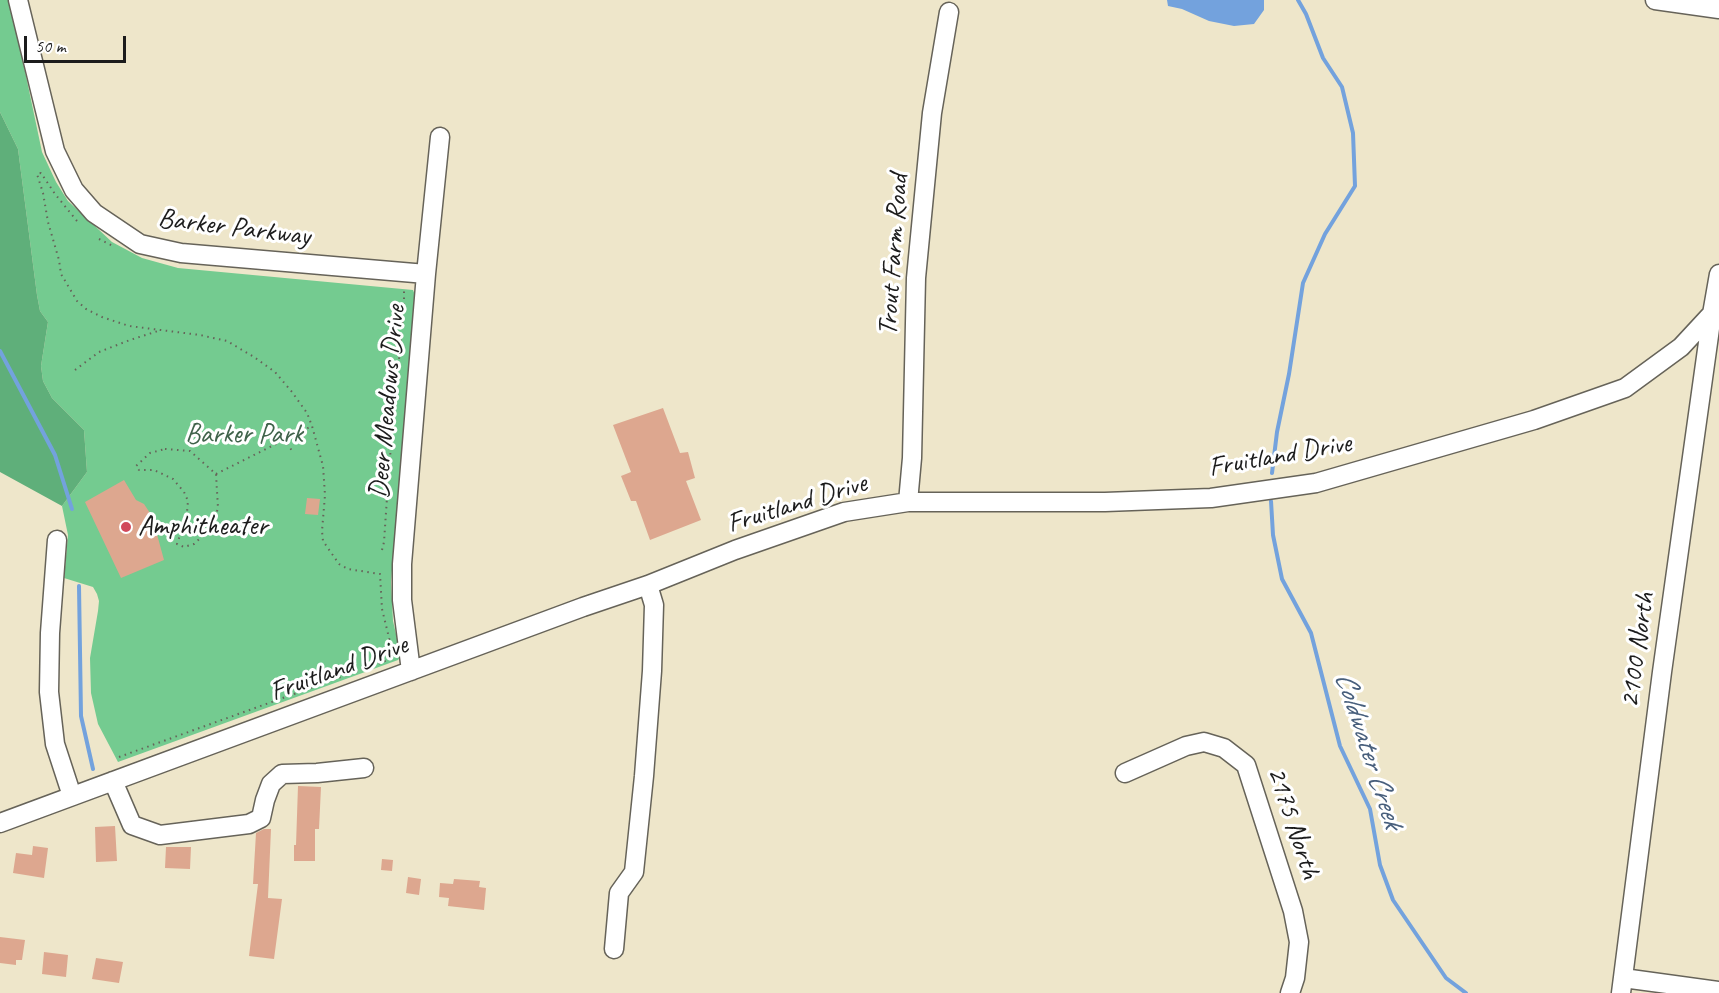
<!DOCTYPE html>
<style>
body{margin:0}
#map{position:relative;width:1719px;height:993px;overflow:hidden;background:#eee6ca;font-family:Caveat,sans-serif}
canvas{display:block}
.scale{position:absolute;left:24px;top:36px;width:102px;height:27px;box-sizing:border-box;border:3px solid #1c1c1c;border-top:0;padding-left:8px;font-size:18px;line-height:21px;white-space:nowrap;color:#1c1c1c;-webkit-text-stroke:4px #fff;paint-order:stroke}
</style>
<div id="map">
<canvas width="1719" height="993"></canvas>
<div class="scale">50 m</div>
</div>
<script>
const ctx = document.querySelector('canvas').getContext('2d');
ctx.lineJoin = 'round';
function paint(path, color) {
  ctx.fillStyle = color;
  ctx.fill(path, 'evenodd');
}
function poly(rows) {
  const path = new Path2D();
  for (const r of rows) {
    path.moveTo(r[0], r[1]);
    for (let i = 2; i < r.length; i += 2) path.lineTo(r[i], r[i + 1]);
  }
  return path;
}
function stroke(path, color, width, dash) {
  ctx.strokeStyle = color;
  ctx.lineWidth = width;
  ctx.lineCap = dash ? 'butt' : 'round';
  ctx.setLineDash(dash || []);
  ctx.stroke(path);
}
function label(font, color, halo, rows, align = 'center') {
  ctx.font = font + ' Caveat,sans-serif';
  ctx.lineWidth = 6;
  ctx.setLineDash([]);
  ctx.textBaseline = 'middle';
  ctx.strokeStyle = halo;
  ctx.fillStyle = color;
  for (const [text, x, y, turn = 0] of rows) {
    ctx.save();
    ctx.translate(x, y);
    ctx.rotate((+turn || 0) * Math.PI / 180);
    ctx.textAlign = isNaN(turn) ? turn : align;
    if (halo) ctx.strokeText(text, 0, 0);
    ctx.fillText(text, 0, 0);
    ctx.restore();
  }
}
paint(poly([
 [0,0,10,0,42,152,56,182,68,201,112,242,142,258,178,268,413,290,415,295,391,582,393,621,401,656,398,660,118,762,98,724,91,693,90,658,98,611,99,601,97,594,93,587,64,578,68,535,62,506,87,472,84,430,52,398,43,381,41,366,48,322,40,311,37,295,18,149,0,112]
]), '#74cb90');
paint(poly([
 [0,112,18,149,37,295,40,311,48,322,41,366,43,381,52,398,84,430,87,472,62,506,0,472]
]), '#5faf7a');
paint(poly([
 [1167,0,1264,0,1264,10,1254,24,1234,26,1209,21,1182,9,1168,6]
]), '#73a2dd');
stroke(poly([
 [0,351,55,455,72,509],
 [1272,473,1277,432,1289,374,1303,283,1325,234,1355,186,1353,133,1342,87,1323,58,1306,14,1298,0],
 [1271,501,1273,535,1282,579,1311,633,1340,746,1370,809,1380,865,1393,900,1446,978,1466,993],
 [79,586,81,716,93,769]
]), '#73a2dd', 4);
paint(poly([
 [663,408,680,453,688,452,695,478,686,481,701,520,650,540,636,501,631,501,621,476,631,472,613,425],
 [124,480,136,500,144,504,152,516,164,560,121,578,85,502],
 [307,498,320,499,318,515,305,514],
 [298,786,321,787,319,829,315,829,315,861,294,861,294,845,296,845],
 [115,826,117,861,96,862,95,827],
 [264,829,271,829,268,898,282,899,274,959,249,956,258,884,253,884,256,833],
 [33,846,48,848,44,878,13,873,16,853,32,855],
 [166,847,191,847,190,869,165,868],
 [382,859,393,860,392,871,381,870],
 [408,877,421,879,419,895,406,893],
 [454,879,480,881,479,887,486,888,484,910,448,906,449,898,439,897,440,883,453,884],
 [0,937,25,940,22,960,16,960,16,965,0,963],
 [44,952,68,955,66,977,42,974],
 [96,958,123,962,119,983,92,979]
]), '#dda78f');
const minor = poly([
 [18,0,55,151,74,190,94,213,140,244,181,253,426,274],
 [1655,0,1719,9],
 [908,502,912,458,916,278,932,113,949,12],
 [57,540,50,633,49,692,55,744,72,796],
 [411,671,402,600,402,564,426,274,440,137],
 [1125,773,1186,746,1204,742,1224,748,1246,765,1293,911,1299,942,1295,978,1290,993],
 [113,781,132,825,160,835,249,824,261,818,265,800,271,784,282,774,317,773,364,768],
 [0,823,583,607,648,585,735,550,844,512,908,502,1105,502,1211,498,1316,483,1534,420,1625,388,1681,347,1719,306],
 [614,949,619,893,634,872,644,776,652,671,654,605,648,585],
 [1623,978,1719,991],
 [1621,993,1662,672,1712,314,1719,274]
]);
stroke(minor, '#666359', 21);
stroke(poly([
 [77,221,55,194,41,173,37,174,43,193,48,222,59,260,61,274,77,301,86,309,102,317,129,326,200,335,227,341,254,357,275,372,292,392,307,413,312,426,323,466,325,495,322,531,323,541,339,564,348,569,380,574,382,609,391,646],
 [99,239,113,246],
 [75,370,99,352,130,340,158,331],
 [278,428,292,451],
 [165,449,190,451,216,474,218,508,212,527,194,544,184,547,177,544,180,535,186,524,187,512,188,501,184,492,173,479,154,470,139,470,136,466,150,453,165,449],
 [216,474,312,426],
 [382,550,384,542,389,468,404,305,404,288],
 [119,757,391,659,393,654]
]), '#666359', 2, [1.5, 4.5]);
stroke(minor, '#fff', 18);
for (const [x, y, r, color] of [
 [126,527,6,"#d1495b"]
]) {
  const dot = new Path2D();
  dot.arc(x, y, r, 0, 2 * Math.PI);
  ctx.fillStyle = color;
  ctx.fill(dot);
  stroke(dot, '#fff', 2);
}
label('28px', '#1c1c1c', '#fff', [
 ["Barker Parkway",234,228,7],
 ["Trout Farm Road",894,255,-86],
 ["Deer Meadows Drive",388,402,-85],
 ["Fruitland Drive",1280,456,-10],
 ["Fruitland Drive",797,504,-17],
 ["2100 North",1638,650,-82],
 ["Fruitland Drive",339,669,-20],
 ["2175 North",1293,823,72]
]);
label('28px', '#3f624a', '#fff', [
 ["Barker Park",244,435]
]);
label('28px', '#1c1c1c', '#fff', [
 ["Amphitheater",138,527]
], 'left');
label('italic 30px', '#485f7c', '#fff', [
 ["Coldwater Creek",1368,750,72]
]);
</script>
